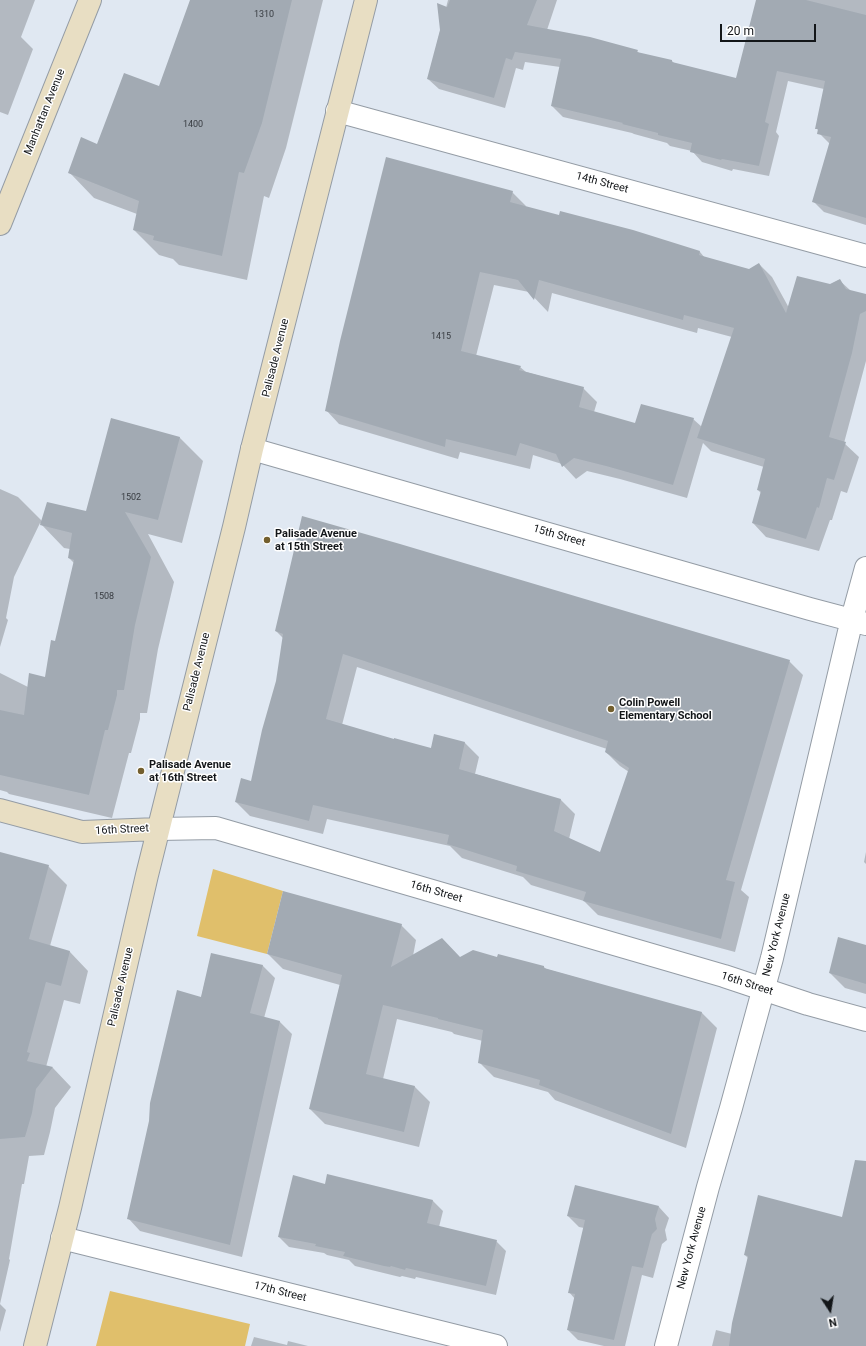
<!DOCTYPE html>
<style>
body{margin:0}
#map{position:relative;width:866px;height:1346px;overflow:hidden;background:#e0e8f2;font-family:Roboto,sans-serif}
canvas{display:block}
.north{position:absolute;left:810px;top:1290px;width:40px;height:40px;-webkit-text-stroke:3px #fff;paint-order:stroke;rotate:168deg;font-size:11px;font-weight:700;line-height:16px;text-align:center;color:#131619}
.north::after{content:'';display:block;margin:auto;width:14px;height:18px;background:#131619;clip-path:polygon(50% 0,100% 100%,50% 72%,0 100%)}
.scale{position:absolute;left:720px;top:24px;width:96px;height:18px;box-sizing:border-box;border:2px solid #131619;border-top:0;padding-left:5px;font-size:12px;line-height:14px;white-space:nowrap;color:#131619;-webkit-text-stroke:3px #fff;paint-order:stroke}
</style>
<div id="map">
<canvas width="866" height="1346"></canvas>
<div class="north">N</div>
<div class="scale">20 m</div>
</div>
<script>
const ctx = document.querySelector('canvas').getContext('2d');
ctx.lineJoin = 'round';
function paint(path, color) {
  ctx.fillStyle = color;
  ctx.fill(path, 'evenodd');
}
function poly(rows) {
  const path = new Path2D();
  for (const r of rows) {
    path.moveTo(r[0], r[1]);
    for (let i = 2; i < r.length; i += 2) path.lineTo(r[i], r[i + 1]);
  }
  return path;
}
function stroke(path, color, width, dash) {
  ctx.strokeStyle = color;
  ctx.lineWidth = width;
  ctx.lineCap = dash ? 'butt' : 'round';
  ctx.setLineDash(dash || []);
  ctx.stroke(path);
}
function label(font, color, halo, rows, align = 'center') {
  ctx.font = font + ' Roboto,sans-serif';
  ctx.lineWidth = 3;
  ctx.setLineDash([]);
  ctx.textBaseline = 'middle';
  ctx.strokeStyle = halo;
  ctx.fillStyle = color;
  for (const [text, x, y, turn = 0] of rows) {
    ctx.save();
    ctx.translate(x, y);
    ctx.rotate((+turn || 0) * Math.PI / 180);
    ctx.textAlign = isNaN(turn) ? turn : align;
    if (halo) ctx.strokeText(text, 0, 0);
    ctx.fillText(text, 0, 0);
    ctx.restore();
  }
}
paint(poly([
 [213,869,283,891,267,954,197,936],
 [110,1291,250,1324,245,1346,96,1346]
]), '#e0bf6b');
paint(poly([
 [0,0,35,0,21,37,33,49,8,115,0,112],
 [191,0,323,0,286,148,269,198,264,196,247,280,179,265,173,259,159,255,134,230,137,214,94,198,70,173,160,88],
 [448,0,557,0,547,30,637,51,640,54,672,61,675,64,737,79,757,0,866,0,866,225,824,212,813,201,830,144,819,133,819,131,816,128,824,89,788,81,776,132,779,136,769,176,733,169,732,171,702,162,692,151,670,146,667,143,634,134,632,133,563,117,552,106,560,67,525,62,523,70,516,68,505,108,439,89,428,79],
 [512,192,526,206,525,207,560,216,633,231,700,252,705,258,749,270,759,264,772,277,789,308,839,280,851,291,866,298,866,361,844,443,859,457,847,493,841,491,832,520,830,520,819,551,766,537,753,523,761,493,758,490,764,467,711,451,703,443,687,498,620,479,587,471,576,479,562,464,533,455,530,469,460,452,458,459,339,424,326,410],
 [494,285,529,292,548,312,552,293,697,333,698,328,732,337,702,427,693,419,636,424,594,412,597,402,583,388,526,372,520,367,476,356],
 [179,437,203,461,182,543,148,534,174,582,158,649,147,713,140,713,140,719,131,753,129,753,112,818,9,794,7,792,0,790,0,673,28,687,46,678,56,643,74,563,69,558,70,549,64,548,40,523,14,577,6,618,8,620,0,647,0,489,18,497,42,521,86,512],
 [276,631,789,661,803,675,741,890,749,897,735,952,598,915,584,901,531,885,523,877,462,858,450,846,327,819,323,834,250,816,236,802,252,783,277,681,283,638],
 [357,667,607,749,606,752,620,766,629,772,601,853,569,839,575,814,561,800,475,774,479,757,465,743,435,735,431,749,394,740,342,725],
 [866,852,866,864,864,862],
 [0,853,48,866,67,885,50,946,70,952,88,971,80,1004,64,1000,46,1067,53,1068,71,1087,55,1108,50,1132,44,1155,29,1156,24,1184,22,1184,9,1259,10,1260,0,1304,6,1310,0,1332],
 [401,925,416,940,413,956,460,958,498,958,544,967,546,969,702,1013,717,1028,686,1148,555,1100,548,1092,494,1077,479,1062,483,1041,454,1034,452,1032,397,1019,383,1079,415,1087,430,1102,419,1147,325,1124,310,1109,340,985,283,969,268,954],
 [866,946,866,994,845,988,830,973],
 [212,954,263,966,275,978,264,1018,280,1022,292,1034,242,1257,140,1231,128,1218,150,1121,201,998],
 [326,1185,433,1201,443,1211,439,1227,496,1241,506,1251,496,1295,416,1277,415,1279,402,1276,400,1277,355,1266,349,1260,327,1255,324,1253,289,1247,279,1237],
 [866,1190,866,1346,712,1346,716,1330,732,1334,748,1258,745,1255,843,1218],
 [659,1207,669,1218,665,1230,667,1240,662,1244,653,1278,642,1275,625,1346,604,1346,578,1340,568,1330,575,1299,569,1292,584,1228,579,1227,568,1216],
 [254,1337,287,1345,288,1341,308,1346,251,1346]
]), '#0003');
paint(poly([
 [190,0,292,0,262,123,244,173,239,172,222,256,153,240,154,236,133,230,139,201,68,173,81,137,97,144,124,73,159,86],
 [450,0,537,0,527,25,590,37,638,50,637,52,672,60,672,62,736,78,756,0,806,0,866,15,866,218,812,202,831,137,817,134,818,129,815,129,825,81,777,71,765,122,769,124,759,166,722,159,721,160,690,152,692,143,658,135,658,133,622,124,623,123,551,106,561,59,515,52,512,60,506,58,494,98,427,79,440,30,437,3,447,7],
 [386,157,513,191,510,202,559,215,560,211,633,230,700,251,699,255,749,269,759,263,786,313,797,276,830,284,840,279,846,289,866,294,866,311,860,314,852,353,829,437,846,442,834,480,827,478,819,508,817,507,806,539,752,523,761,491,757,490,765,459,697,438,734,328,684,315,683,320,539,280,534,300,518,280,480,272,461,351,521,366,519,370,584,387,579,407,635,423,641,404,694,418,673,485,606,466,574,458,562,467,556,454,520,443,516,456,446,439,445,447,325,411,340,341],
 [111,418,180,437,158,520,125,512,151,557,135,625,124,690,117,690,117,695,108,730,105,730,89,795,0,775,0,710,24,715,29,673,45,677,51,640,55,641,74,560,68,558,72,533,40,525,47,502,86,511],
 [302,516,400,544,790,660,726,880,735,882,721,939,583,901,586,892,516,871,517,866,447,844,449,835,313,805,309,821,235,802,241,778,251,781,262,730,276,681,283,634,275,631],
 [343,654,608,741,605,752,629,768,600,852,554,831,561,799,459,769,465,742,434,734,431,748,394,738,394,739,326,719],
 [0,852,49,865,29,939,70,951,61,986,46,982,27,1052,30,1053,27,1061,53,1067,36,1089,32,1113,25,1137,0,1139],
 [283,891,402,924,391,967,442,938,460,957,473,950,497,957,498,954,544,966,544,968,702,1012,671,1134,539,1085,540,1080,478,1063,483,1030,438,1019,438,1018,383,1005,366,1074,415,1086,404,1132,309,1109,342,975,267,954],
 [838,937,866,945,866,984,829,973],
 [211,953,263,965,250,1013,280,1021,230,1245,127,1219,149,1121,150,1103,177,990,201,997],
 [855,1160,866,1161,866,1346,729,1346,732,1323,748,1256,744,1255,758,1195,842,1217],
 [327,1174,433,1200,427,1223,497,1240,486,1286,406,1268,405,1270,391,1266,390,1267,384,1266,343,1256,345,1252,315,1246,316,1244,278,1237,293,1175,325,1184],
 [575,1185,659,1206,655,1219,657,1229,652,1234,643,1268,632,1266,614,1340,567,1330,575,1294,568,1293,585,1220,567,1216]
]), '#a2aab3');
const minor = poly([
 [337,111,866,256],
 [158,829,216,828,724,976,808,1004,866,1020],
 [62,1238,496,1346]
]);
const tertiary = poly([
 [252,449,810,609,866,624],
 [666,1346,708,1187,731,1108,772,958,852,619,866,568]
]);
const secondary = poly([
 [0,224,90,0],
 [0,810,82,832,158,829],
 [35,1346,70,1208,147,875,234,527,252,449,366,0]
]);
stroke(minor, '#949ca5', 24);
stroke(tertiary, '#949ca5', 24);
stroke(secondary, '#949ca5', 24);
stroke(minor, '#fff', 22);
stroke(tertiary, '#fff', 22);
stroke(secondary, '#e8dec3', 22);
for (const [x, y, r, color] of [
 [267,540,4,"#735f2e"],
 [611,709,4,"#735f2e"],
 [141,771,4,"#735f2e"]
]) {
  const dot = new Path2D();
  dot.arc(x, y, r, 0, 2 * Math.PI);
  ctx.fillStyle = color;
  ctx.fill(dot);
  stroke(dot, '#fff', 1.5);
}
label('9px', '#373b40', null, [
 ["1310",264,15],
 ["1400",193,125],
 ["1415",441,337],
 ["1502",131,498],
 ["1508",104,597]
]);
label('11px', '#131619', '#fff', [
 ["Manhattan Avenue",45,112,-68],
 ["14th Street",602,183,15],
 ["Palisade Avenue",276,358,-76],
 ["15th Street",559,536,16],
 ["Palisade Avenue",197,672,-76],
 ["16th Street",122,830,-3],
 ["16th Street",436,892,16],
 ["New York Avenue",777,935,-76],
 ["16th Street",747,984,18],
 ["Palisade Avenue",121,987,-77],
 ["New York Avenue",692,1248,-75],
 ["17th Street",280,1292,14]
]);
label('bold 11px', '#131619', '#fff', [
 ["Palisade Avenue",275,534],
 ["at 15th Street",275,547],
 ["Colin Powell",619,703],
 ["Elementary School",619,716],
 ["Palisade Avenue",149,765],
 ["at 16th Street",149,778]
], 'left');
</script>
